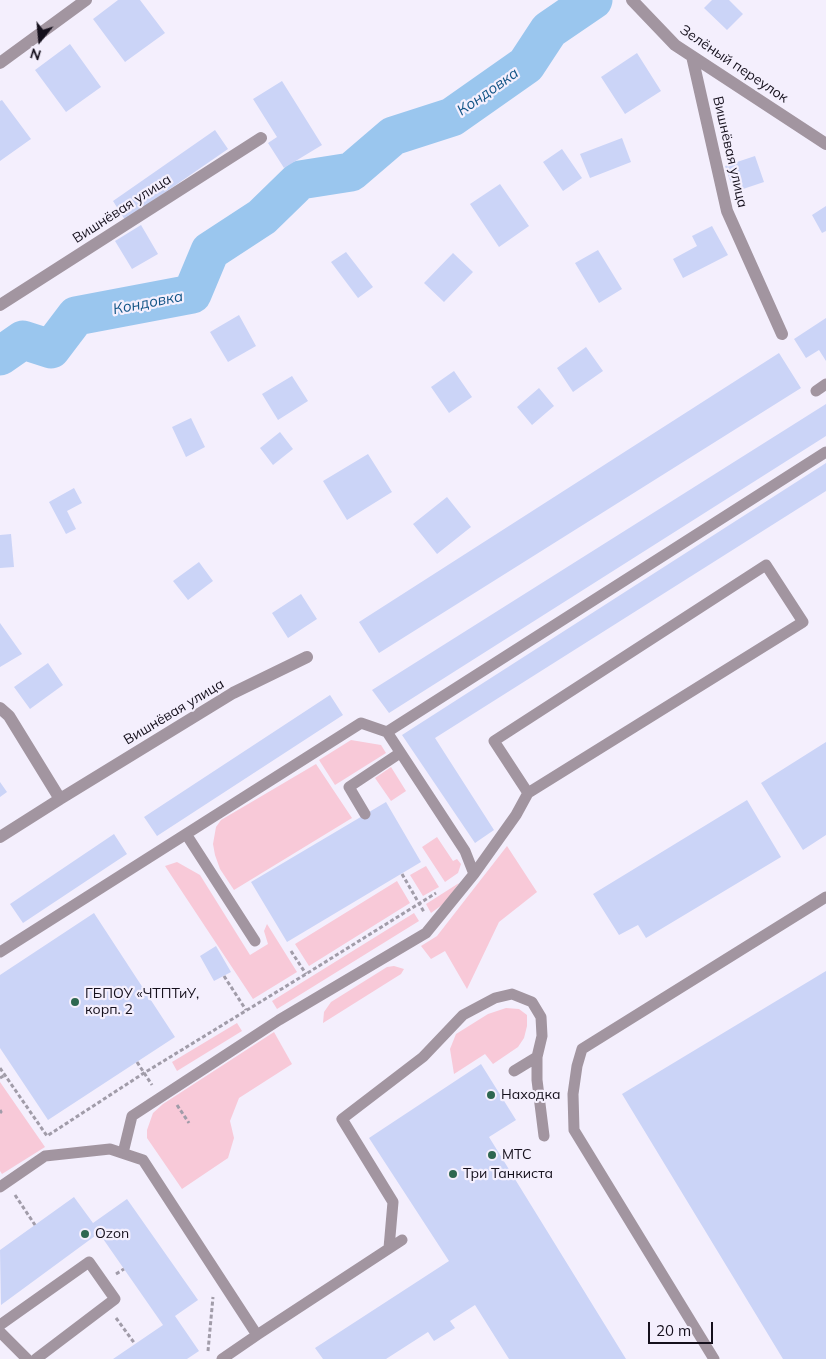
<!DOCTYPE html>
<meta charset="utf-8">
<style>
body{margin:0}
#map{position:relative;width:826px;height:1359px;overflow:hidden;background:#f4effd;font-family:Mulish,sans-serif}
canvas{display:block}
.north{position:absolute;left:15px;top:15px;width:50px;height:50px;-webkit-text-stroke:4px #f4effd;paint-order:stroke;rotate:197deg;font-size:14px;font-weight:700;line-height:20px;text-align:center;color:#15101c}
.north::after{content:'';display:block;margin:auto;width:18px;height:22px;background:#15101c;clip-path:polygon(50% 0,100% 100%,50% 72%,0 100%)}
.scale{position:absolute;left:648px;top:1322px;width:65px;height:22px;box-sizing:border-box;border:2px solid #15101c;border-top:0;padding-left:6px;font-size:15px;line-height:18px;white-space:nowrap;color:#15101c;-webkit-text-stroke:4px #f4effd;paint-order:stroke}
</style>
<div id="map">
<canvas width="826" height="1359"></canvas>
<div class="north">N</div>
<div class="scale">20 m</div>
</div>
<script>
const ctx = document.querySelector('canvas').getContext('2d');
ctx.lineJoin = 'round';
function paint(path, color) {
  ctx.fillStyle = color;
  ctx.fill(path, 'evenodd');
}
function poly(rows) {
  const path = new Path2D();
  for (const r of rows) {
    path.moveTo(r[0], r[1]);
    for (let i = 2; i < r.length; i += 2) path.lineTo(r[i], r[i + 1]);
  }
  return path;
}
function stroke(path, color, width, dash) {
  ctx.strokeStyle = color;
  ctx.lineWidth = width;
  ctx.lineCap = dash ? 'butt' : 'round';
  ctx.setLineDash(dash || []);
  ctx.stroke(path);
}
function label(font, color, halo, rows, align = 'center') {
  ctx.font = font + ' Mulish,sans-serif';
  ctx.lineWidth = 4.5;
  ctx.setLineDash([]);
  ctx.textBaseline = 'middle';
  ctx.strokeStyle = halo;
  ctx.fillStyle = color;
  for (const [text, x, y, turn = 0] of rows) {
    ctx.save();
    ctx.translate(x, y);
    ctx.rotate((+turn || 0) * Math.PI / 180);
    ctx.textAlign = isNaN(turn) ? turn : align;
    if (halo) ctx.strokeText(text, 0, 0);
    ctx.fillText(text, 0, 0);
    ctx.restore();
  }
}
paint(poly([
 [351,740,381,745,386,753,335,785,319,760],
 [316,764,352,818,234,890,220,869,215,855,213,844,216,827,221,820],
 [391,767,406,791,391,801,375,778],
 [437,837,453,861,457,859,461,864,458,873,445,882,422,847],
 [507,846,537,892,499,922,467,989,445,951,431,959,421,946,437,936],
 [177,862,200,875,250,955,268,944,264,931,267,924,297,972,253,999,165,866],
 [426,866,439,887,423,896,410,875],
 [397,881,410,903,309,966,295,944],
 [459,883,446,902,431,913,426,904],
 [414,913,419,921,277,1009,272,1001],
 [394,966,404,969,401,974,323,1023,324,1012,331,1002,387,967],
 [506,1008,519,1009,527,1015,527,1026,524,1038,518,1047,493,1064,485,1054,454,1074,450,1049,456,1034,488,1014],
 [237,1023,242,1031,177,1071,172,1062],
 [274,1032,292,1064,239,1098,230,1121,234,1138,228,1158,182,1189,147,1138,147,1130,153,1113,163,1104],
 [0,1082,45,1147,2,1174,0,1171]
]), '#f8c9d8');
stroke(poly([
 [0,356,23,340,51,349,76,316,192,294,210,251,262,217,300,180,351,172,393,136,452,117,526,65,549,30,593,0]
]), '#9ac6ee', 39);
paint(poly([
 [118,0,140,0,165,33,125,62,93,19],
 [712,0,729,0,743,14,727,30,704,8],
 [70,44,101,87,66,112,35,70],
 [637,53,661,91,625,114,601,77],
 [282,81,322,145,284,168,268,143,277,137,253,99],
 [2,100,31,139,0,161,0,101],
 [215,130,228,149,125,220,113,201],
 [622,138,631,162,590,178,580,154],
 [562,149,582,178,563,191,543,162],
 [755,156,764,182,734,192,725,166],
 [500,184,529,226,499,247,470,204],
 [826,206,826,231,822,233,812,215],
 [141,225,158,254,132,269,115,241],
 [712,226,728,255,683,278,673,259,697,246,692,236],
 [598,250,622,289,599,303,575,263],
 [346,252,373,287,358,298,331,262],
 [453,253,473,272,444,302,424,283],
 [239,315,256,346,228,362,210,332],
 [826,318,826,361,819,350,806,358,794,339],
 [586,347,603,371,573,392,557,368],
 [779,353,801,388,379,653,359,622],
 [454,371,472,397,449,413,431,387],
 [292,376,308,401,278,420,262,394],
 [539,388,554,406,532,425,517,407],
 [826,404,826,436,389,713,372,690],
 [191,418,205,447,186,457,172,427],
 [280,432,293,449,273,465,260,448],
 [368,454,392,492,347,520,323,481],
 [826,463,826,491,435,738,494,830,475,843,402,735],
 [74,488,82,503,67,511,76,529,66,534,49,502],
 [447,497,471,527,437,554,413,524],
 [11,534,14,567,0,568,0,535],
 [199,562,213,581,188,600,173,581],
 [301,594,317,619,288,638,272,613],
 [0,623,22,654,0,667],
 [48,663,63,685,30,709,14,687],
 [330,695,343,715,157,836,144,817],
 [826,742,826,835,803,850,761,783],
 [0,782,7,792,0,797],
 [747,800,781,857,646,938,638,925,619,935,593,894],
 [386,802,421,862,287,942,251,882],
 [114,834,127,854,23,923,10,904],
 [94,913,175,1037,48,1120,0,1048,0,975],
 [216,946,231,972,214,981,200,956],
 [826,971,826,1359,783,1359,622,1094],
 [481,1064,516,1120,489,1137,626,1359,509,1359,475,1305,450,1321,455,1328,434,1341,428,1332,386,1359,323,1359,315,1348,449,1261,369,1138],
 [74,1197,93,1223,127,1199,198,1300,175,1316,199,1351,187,1359,113,1359,163,1325,99,1233,1,1305,0,1250]
]), '#cbd4f7');
stroke(poly([
 [402,874,424,912],
 [291,951,306,974],
 [224,976,246,1010],
 [137,1062,152,1085],
 [0,1068,47,1136,144,1073,306,974,436,893],
 [0,1078,5,1075],
 [177,1105,189,1123],
 [0,1110,1,1112,0,1113],
 [15,1195,35,1225],
 [116,1274,124,1269],
 [116,1318,135,1344],
 [208,1351,213,1297]
]), '#a19ca9', 3, [4, 2.5]);
stroke(poly([
 [816,391,826,384],
 [387,732,826,452],
 [365,814,349,787,400,753],
 [186,834,255,941],
 [474,874,516,815,528,793,494,741,766,565,803,622,528,793],
 [0,952,361,723,387,732,465,851,474,874,426,933,279,1020,132,1116,123,1153],
 [537,1057,537,1080,544,1136],
 [0,1187,45,1156,110,1149,143,1160,257,1335,222,1359],
 [389,1248,393,1202,342,1119,423,1057,463,1015,495,998,512,994,532,1002,541,1017,542,1036,537,1057,514,1071],
 [0,1325,89,1262,115,1299,36,1359],
 [0,1332,27,1359],
 [257,1335,402,1240],
 [714,1359,574,1130,573,1094,577,1066,582,1049,826,897]
]), '#a295a0', 11);
stroke(poly([
 [632,0,675,45,826,144],
 [692,56,727,211,782,334],
 [0,63,86,0],
 [0,305,261,138],
 [0,708,9,716,60,799,233,693,307,657],
 [0,837,60,799]
]), '#a295a0', 12);
for (const [x, y, r, color] of [
 [75,1002,5,"#2e6750"],
 [491,1095,5,"#2e6750"],
 [492,1155,5,"#2e6750"],
 [453,1174,5,"#2e6750"],
 [85,1234,5,"#2e6750"]
]) {
  const dot = new Path2D();
  dot.arc(x, y, r, 0, 2 * Math.PI);
  ctx.fillStyle = color;
  ctx.fill(dot);
  stroke(dot, '#f4effd', 2);
}
label('14px', '#15101c', '#f4effd', [
 ["Зелёный переулок",734,64,34],
 ["Вишнёвая улица",730,152,77],
 ["Вишнёвая улица",122,209,-33],
 ["Вишнёвая улица",174,712,-31]
]);
label('14px', '#15101c', '#f4effd', [
 ["ГБПОУ «ЧТПТиУ,",85,994],
 ["корп. 2",85,1010],
 ["Находка",501,1095],
 ["МТС",502,1155],
 ["Три Танкиста",463,1174],
 ["Ozon",95,1234]
], 'left');
label('italic 15px', '#135587', '#f4effd', [
 ["Кондовка",488,92,-35],
 ["Кондовка",148,303,-11]
]);
</script>
